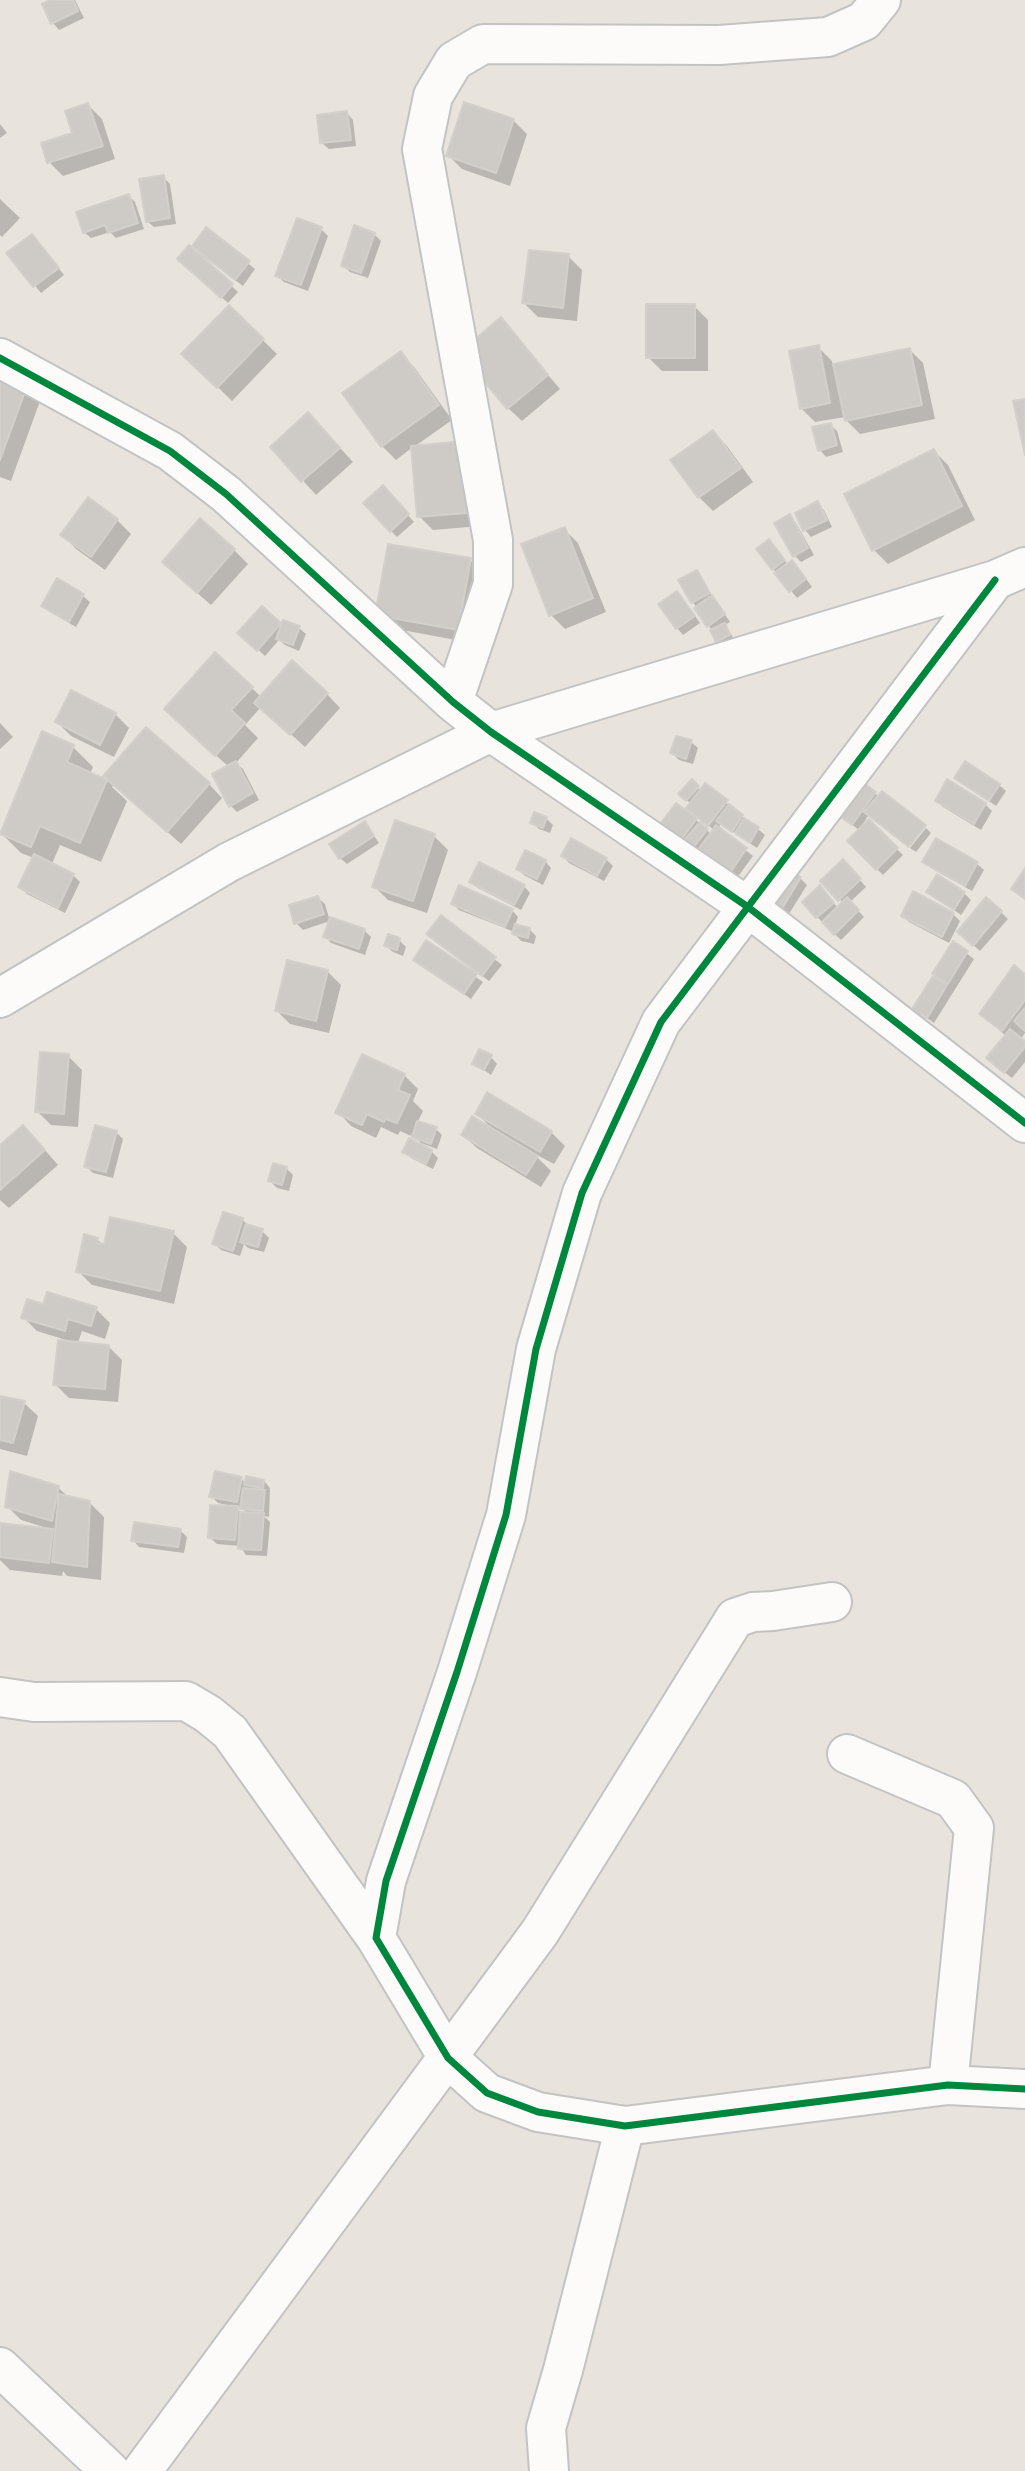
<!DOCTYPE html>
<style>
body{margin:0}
canvas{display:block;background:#e8e4dd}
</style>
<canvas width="1025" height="2471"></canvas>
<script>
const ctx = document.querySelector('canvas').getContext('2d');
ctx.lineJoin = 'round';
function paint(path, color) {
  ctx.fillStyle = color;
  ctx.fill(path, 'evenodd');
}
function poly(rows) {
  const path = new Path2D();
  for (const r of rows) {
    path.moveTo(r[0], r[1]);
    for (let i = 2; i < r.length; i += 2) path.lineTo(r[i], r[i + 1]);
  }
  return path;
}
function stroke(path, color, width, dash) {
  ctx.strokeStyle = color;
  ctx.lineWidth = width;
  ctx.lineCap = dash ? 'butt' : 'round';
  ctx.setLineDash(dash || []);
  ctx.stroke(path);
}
paint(poly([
 [54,0,75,0,84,18,59,30,53,23],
 [88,105,102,119,115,159,63,176,49,162,43,144,74,134],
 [347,113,353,120,356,146,329,149,322,143],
 [513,120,527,134,510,186,462,169,448,155],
 [0,124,7,133,0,138],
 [163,177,170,184,176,224,154,227,147,221],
 [129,196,135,202,144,229,116,238,110,232,91,238,84,232],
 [0,199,20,218,2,237,0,235],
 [321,229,328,236,308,291,284,282,277,276],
 [206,230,255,269,243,286,204,257,202,259,238,292,228,303,186,265,192,249],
 [374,234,381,241,368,278,350,272,343,265],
 [38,242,64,275,41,293,9,254],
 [568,256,582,270,577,321,538,317,524,303],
 [694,306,708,320,708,371,662,371,648,357],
 [229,307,277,354,232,401,184,354],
 [501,320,560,389,522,421,508,408],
 [818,347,832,361,833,366,909,349,923,363,935,419,860,434,846,420,845,417,815,422,801,408],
 [400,353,414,367,452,420,414,447,492,525,433,530,419,516,413,447,396,460,382,446],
 [0,365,44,390,11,481,0,477],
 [831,425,837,431,843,452,826,457,820,450],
 [322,428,353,462,316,495,272,447],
 [713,432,727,446,753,482,713,511,699,497],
 [934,451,948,465,975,520,888,564,874,550],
 [389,494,414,522,397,537,391,531],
 [88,499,117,520,131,534,105,570,76,549,63,535],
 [817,504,824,510,832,527,811,537,805,530],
 [789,516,796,523,814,555,801,562,795,556],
 [564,529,578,543,606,612,565,629,551,615],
 [775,548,788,565,792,562,799,569,812,587,797,598,773,569],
 [234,550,248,564,211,605,178,576],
 [470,560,484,574,472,643,391,628,377,614],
 [696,572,730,622,725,625,736,642,724,648,692,601],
 [83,596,90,602,76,627,50,612,43,605],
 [683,599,700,623,683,635,677,628],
 [262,608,282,627,299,628,306,634,299,651,285,645,279,640,265,656,240,633],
 [252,688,261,697,327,694,340,708,305,747,261,707,245,725,258,738,236,763,243,769,259,800,237,812,231,806,229,767,180,723],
 [115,714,129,728,114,757,71,736,57,722],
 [0,723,13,737,0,749],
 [691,742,698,748,693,764,679,760,672,753],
 [73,747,93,767,90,774,114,784,209,784,222,798,181,844,114,785,112,787,127,801,101,862,60,845,52,864,73,875,80,882,65,913,27,894,20,887,34,858,21,853,1,833,0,836,0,833],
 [956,778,999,785,1006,791,996,806],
 [692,782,701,791,705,785,765,835,757,848,721,824,718,829,753,856,737,878,697,856,668,830,696,820,711,834,714,830,695,815,691,804,680,794],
 [875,793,879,797,862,826,864,827,869,822,903,855,883,875,849,841,860,831,835,811],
 [937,800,985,804,992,811,981,830,943,807],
 [546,818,553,825,550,833,539,829,532,822],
 [396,822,434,836,448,850,427,913,388,900,374,886],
 [365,823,379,843,347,864,340,858],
 [926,828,931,833,916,852,910,848],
 [571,841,606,859,613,866,604,881,569,863,563,856],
 [545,861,551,868,543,885,524,875,518,869],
 [925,862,977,864,984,870,972,891,931,868],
 [850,868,866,887,850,902,864,917,841,940,817,917,826,894,838,908,843,903,823,881],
 [800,878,807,885,787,917,776,910],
 [471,882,524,886,530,893,521,910,478,888],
 [928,892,964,893,971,900,961,915],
 [318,898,325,904,329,918,364,930,371,937,365,955,331,943,325,936,330,921,303,930,296,923],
 [453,904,512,910,518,917,515,925,530,930,536,936,534,944,521,941,512,931,459,910],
 [1001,912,1008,919,980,951,966,939],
 [953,914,960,921,949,943,909,922,903,916],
 [441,917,502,965,489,981,435,940],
 [399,940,406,947,403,956,393,952,386,946],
 [426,943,483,982,471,999,415,960],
 [953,943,974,959,934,1023,914,1009,933,978,941,980,934,973],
 [327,971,341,985,329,1033,290,1024,276,1010],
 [1025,976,1025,1033,1020,1040,1025,1044,1025,1062,1012,1078,995,1065,1006,1036,981,1014],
 [68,1056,82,1070,78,1127,51,1125,37,1111],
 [491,1057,497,1064,491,1075,474,1063],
 [404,1075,418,1089,413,1101,423,1111,417,1123,436,1129,442,1135,437,1149,421,1143,412,1134,411,1136,400,1131,398,1135,381,1127,376,1138,351,1126,338,1112],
 [477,1113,551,1132,565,1146,554,1164,533,1153,551,1171,541,1187,477,1148,463,1135,490,1127],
 [116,1132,123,1139,113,1178,93,1173,86,1166],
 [410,1140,431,1151,438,1158,433,1169,411,1158,404,1152],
 [37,1141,58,1165,9,1208,0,1200,0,1147],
 [286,1168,293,1175,289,1191,277,1188,270,1181],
 [224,1214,243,1220,249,1227,262,1231,269,1238,264,1252,248,1248,244,1244,240,1256,221,1250,214,1243],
 [173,1233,187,1247,174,1304,92,1285,78,1271,97,1239,105,1247],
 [44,1306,96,1309,110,1323,105,1339,82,1331,78,1343,108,1346,122,1360,118,1402,69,1398,55,1384,69,1341,37,1331,23,1317],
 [0,1398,24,1403,38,1416,27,1456,0,1449],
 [241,1479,246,1483,264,1481,270,1488,269,1517,264,1516,270,1522,267,1556,246,1555,240,1546,217,1544,210,1538,232,1506,218,1503,211,1496],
 [235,1506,242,1508,248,1514,242,1514],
 [58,1487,69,1498,90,1503,104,1517,101,1580,67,1576,63,1571,62,1576,10,1570,0,1560,0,1525,47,1528,21,1520,7,1506],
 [180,1530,187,1537,184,1553,139,1547,133,1540]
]), '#0003');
const building = poly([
 [50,0,73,0,78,11,51,24,42,4,50,0],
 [464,102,514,119,496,173,446,156,464,102],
 [88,103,103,146,47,163,41,143,72,133,65,111,88,103],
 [347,111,351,140,320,143,317,115,347,111],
 [164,175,170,218,146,222,139,179,164,175],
 [129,194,138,223,108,233,105,225,83,233,76,212,129,194],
 [297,218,322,227,301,285,275,276,297,218],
 [354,225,375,233,361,273,341,266,354,225],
 [206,227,250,261,235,280,192,246,206,227],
 [32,234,59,268,33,287,6,253,32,234],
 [189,245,233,284,221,298,177,259,189,245],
 [529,250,569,254,563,308,522,303,529,250],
 [646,304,695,304,695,358,646,358,646,304],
 [229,305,264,339,217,388,181,354,229,305],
 [501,317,548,375,507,409,460,352,501,317],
 [819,345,830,403,800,409,789,351,819,345],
 [910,348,922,405,845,421,833,364,910,348],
 [401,351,439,405,381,447,342,393,401,351],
 [0,363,31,375,0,460,0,363],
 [1025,399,1025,455,1013,401,1025,399],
 [308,412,340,448,301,482,270,447,308,412],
 [831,423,837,445,818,451,812,427,831,423],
 [713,430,741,468,698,498,670,460,713,430],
 [474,440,479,512,417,517,411,446,474,440],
 [934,449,962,506,872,551,844,494,934,449],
 [383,485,409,514,390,532,363,503,383,485],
 [88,497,118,519,91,557,60,535,88,497],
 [818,501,827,520,803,531,795,513,818,501],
 [790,514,808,548,793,557,774,523,790,514],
 [200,518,235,549,197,593,162,562,200,518],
 [565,527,593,598,549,616,521,544,565,527],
 [769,539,785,560,772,570,756,549,769,539],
 [388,544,471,558,458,630,375,615,388,544],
 [792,560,806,579,789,592,774,573,792,560],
 [697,570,710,593,691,603,678,580,697,570],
 [57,578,84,594,69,622,41,606,57,578],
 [677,591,695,616,676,629,658,604,677,591],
 [712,595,725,614,707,627,694,608,712,595],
 [262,606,281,623,257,651,237,633,262,606],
 [283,620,300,626,293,645,276,639,283,620],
 [725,623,730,635,716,642,710,630,725,623],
 [215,652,253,687,231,710,245,723,215,756,164,709,215,652],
 [292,660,328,693,290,735,254,703,292,660],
 [71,690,116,713,100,745,55,722,71,690],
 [146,727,210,783,167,832,103,776,146,727],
 [42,731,74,745,67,762,107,780,80,843,40,826,31,847,0,834,42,731],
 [676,736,692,740,686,759,670,753,676,736],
 [236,761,253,793,229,807,212,774,236,761],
 [965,761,1000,784,989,801,954,778,965,761],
 [857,778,876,792,852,825,832,811,857,778],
 [692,779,699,786,686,801,678,794,692,779],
 [947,779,986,803,974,824,935,801,947,779],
 [705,783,728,800,708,826,686,808,705,783],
 [882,791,926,825,909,847,864,812,882,791],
 [676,803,697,818,681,840,660,824,676,803],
 [729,804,743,815,732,832,716,821,729,804],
 [534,812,547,817,543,828,530,823,534,812],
 [744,818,759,827,750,843,735,833,744,818],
 [869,819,898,848,876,870,847,841,869,819],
 [395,820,435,834,413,901,372,887,395,820],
 [365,821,374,836,339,859,329,844,365,821],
 [700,822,708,829,690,851,681,844,700,822],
 [716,825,747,848,730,873,698,850,716,825],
 [571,838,607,858,597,876,561,856,571,838],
 [936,838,978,862,965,886,922,862,936,838],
 [525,850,546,860,537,879,516,869,525,850],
 [34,854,74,874,58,908,18,887,34,854],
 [843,859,861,879,838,901,820,881,843,859],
 [479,862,525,885,514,905,469,882,479,862],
 [1025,868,1025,899,1011,889,1025,868],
 [788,869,801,877,780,912,767,904,788,869],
 [937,874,965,892,954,910,926,892,937,874],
 [459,885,513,909,505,927,451,904,459,885],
 [820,885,834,903,816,918,802,902,820,885],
 [913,891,954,913,942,937,901,916,913,891],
 [318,896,324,914,294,924,289,905,318,896],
 [847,897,859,910,834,935,822,922,847,897],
 [986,897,1002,911,973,946,957,932,986,897],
 [441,915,496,957,482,976,426,934,441,915],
 [330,917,365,929,359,949,323,937,330,917],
 [515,924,530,928,528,938,512,934,515,924],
 [388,934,400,938,397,950,384,946,388,934],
 [426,940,477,974,464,994,413,960,426,940],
 [953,941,968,951,948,984,932,974,953,941],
 [287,960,328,970,316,1021,275,1011,287,960],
 [1014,965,1025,974,1025,1000,1002,1031,979,1014,1014,965],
 [933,976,947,985,927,1018,912,1009,933,976],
 [1025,1008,1025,1031,1014,1021,1025,1008],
 [1010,1029,1025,1041,1025,1047,1004,1073,986,1058,1010,1029],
 [479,1049,492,1055,484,1070,472,1064,479,1049],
 [40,1052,69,1054,64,1114,35,1112,40,1052],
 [362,1054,405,1074,398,1090,410,1095,397,1123,386,1119,384,1122,367,1114,362,1125,335,1113,362,1054],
 [487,1092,552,1131,540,1152,475,1114,487,1092],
 [472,1116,538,1156,526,1175,461,1135,472,1116],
 [417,1121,437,1127,431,1144,412,1137,417,1121],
 [23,1125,45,1150,0,1190,0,1145,23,1125],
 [95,1125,117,1131,106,1172,84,1167,95,1125],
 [409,1138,432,1150,426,1164,402,1152,409,1138],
 [273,1163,287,1167,282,1185,268,1181,273,1163],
 [223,1212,243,1218,233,1251,212,1244,223,1212],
 [110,1217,174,1231,160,1291,76,1272,84,1234,98,1238,97,1243,104,1244,110,1217],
 [246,1224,263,1229,258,1247,240,1242,246,1224],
 [47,1292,97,1307,91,1326,68,1319,65,1331,21,1318,27,1299,43,1304,47,1292],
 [58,1340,109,1345,105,1389,53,1385,58,1340],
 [0,1396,25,1401,13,1443,0,1440,0,1396],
 [10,1471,59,1486,52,1521,5,1507,10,1471],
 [215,1471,242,1477,237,1502,209,1497,215,1471],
 [246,1476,264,1480,263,1488,244,1485,246,1476],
 [243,1488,265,1490,263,1511,240,1509,243,1488],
 [59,1494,90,1501,87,1567,52,1562,59,1494],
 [210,1505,238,1506,235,1540,208,1538,210,1505],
 [240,1512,264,1513,261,1550,238,1549,240,1512],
 [134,1522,181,1529,178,1547,131,1541,134,1522],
 [0,1523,53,1529,49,1563,0,1557,0,1523]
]);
paint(building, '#cecbc7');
stroke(building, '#d3cfca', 2);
const minor = poly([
 [0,358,170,451,226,494,453,702,491,732,748,907,1025,1123],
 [995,580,661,1022,582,1193,536,1349,506,1515,457,1672,386,1881,376,1938,448,2058,487,2093,538,2112,625,2126,948,2085,1025,2089],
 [453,702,493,584,493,540,422,149,433,96,454,61,483,44,719,45,828,37,864,21,881,0],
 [0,998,229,862,491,732,995,580,1025,567],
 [0,1697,34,1702,186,1701,208,1714,230,1732,376,1938],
 [847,1754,953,1799,974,1828,948,2085],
 [0,2367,110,2471],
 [142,2471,540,1932,735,1618,753,1612,773,1611,832,1602],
 [549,2471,546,2428,563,2370,625,2126]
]);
stroke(minor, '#c4c3c3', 42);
stroke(minor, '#fcfbfa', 38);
stroke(poly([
 [0,358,170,451,226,494,453,702,491,732,748,907,1025,1123],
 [995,580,661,1022,582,1193,536,1349,506,1515,457,1672,386,1881,376,1938,448,2058,487,2093,538,2112,625,2126,948,2085,1025,2089]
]), '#00873e', 7);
</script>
